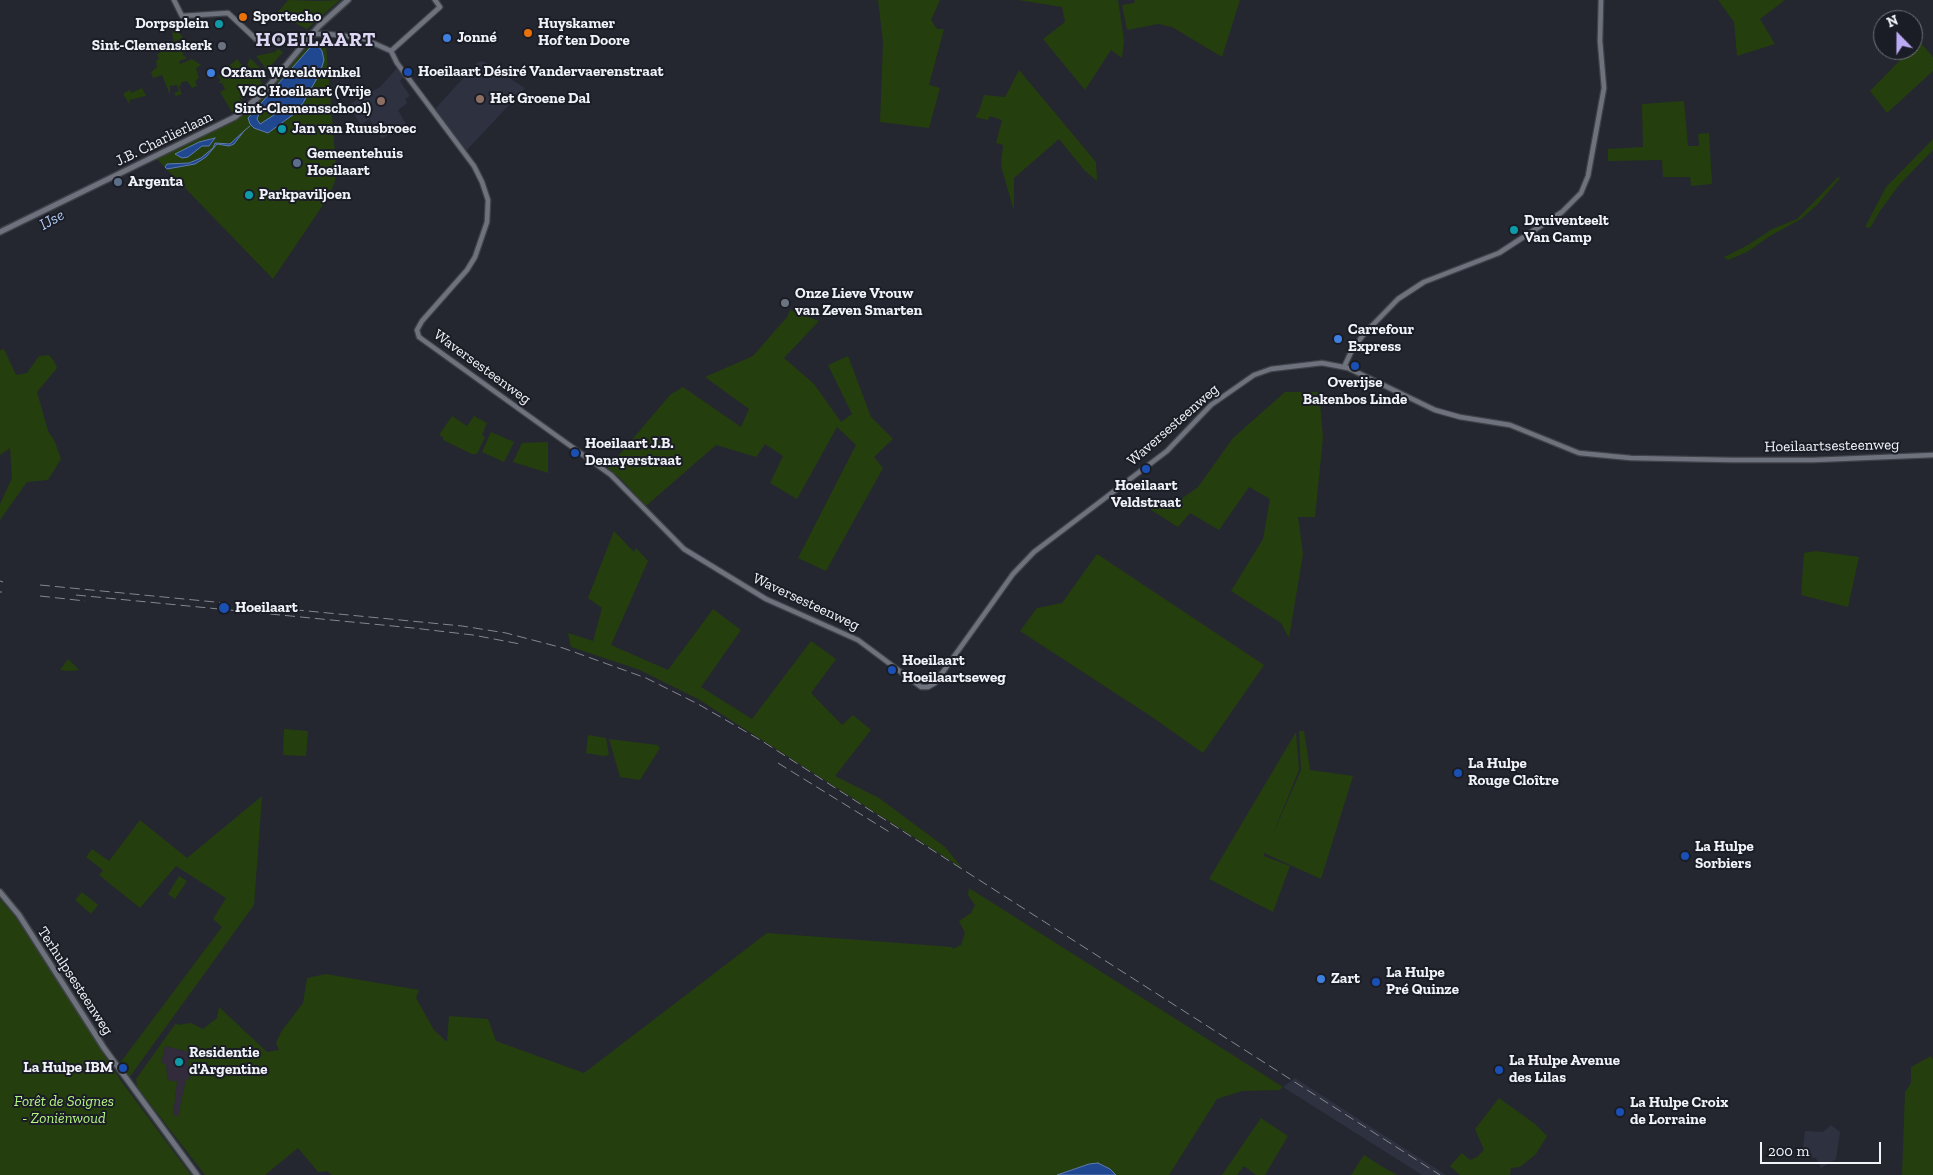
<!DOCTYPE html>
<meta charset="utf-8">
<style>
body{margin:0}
#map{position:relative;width:1933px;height:1175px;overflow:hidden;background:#242730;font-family:"Zilla Slab",serif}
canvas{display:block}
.north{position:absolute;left:1873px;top:10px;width:50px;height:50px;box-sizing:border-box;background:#1b1d26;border:1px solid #71737a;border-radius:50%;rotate:338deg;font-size:14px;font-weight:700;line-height:20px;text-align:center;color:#f1f3f9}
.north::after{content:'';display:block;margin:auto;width:18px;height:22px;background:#bcaaf6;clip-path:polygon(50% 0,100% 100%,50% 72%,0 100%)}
.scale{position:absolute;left:1760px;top:1142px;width:121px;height:22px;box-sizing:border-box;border:2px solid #f1f3f9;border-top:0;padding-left:6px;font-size:15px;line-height:18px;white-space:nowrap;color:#f1f3f9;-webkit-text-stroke:4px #1b1d26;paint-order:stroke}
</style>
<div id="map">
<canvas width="1933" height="1175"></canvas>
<div class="north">N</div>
<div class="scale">200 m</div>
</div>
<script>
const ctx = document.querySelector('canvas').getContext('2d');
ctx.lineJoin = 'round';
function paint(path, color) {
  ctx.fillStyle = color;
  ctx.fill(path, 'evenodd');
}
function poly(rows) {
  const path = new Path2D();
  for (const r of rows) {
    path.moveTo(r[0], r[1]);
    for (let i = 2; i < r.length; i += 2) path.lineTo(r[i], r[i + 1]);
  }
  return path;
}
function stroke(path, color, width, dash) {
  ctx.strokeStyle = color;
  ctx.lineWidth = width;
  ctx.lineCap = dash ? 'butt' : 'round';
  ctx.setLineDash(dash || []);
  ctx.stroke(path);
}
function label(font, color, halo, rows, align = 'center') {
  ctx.font = font + ' "Zilla Slab",serif';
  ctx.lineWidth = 4;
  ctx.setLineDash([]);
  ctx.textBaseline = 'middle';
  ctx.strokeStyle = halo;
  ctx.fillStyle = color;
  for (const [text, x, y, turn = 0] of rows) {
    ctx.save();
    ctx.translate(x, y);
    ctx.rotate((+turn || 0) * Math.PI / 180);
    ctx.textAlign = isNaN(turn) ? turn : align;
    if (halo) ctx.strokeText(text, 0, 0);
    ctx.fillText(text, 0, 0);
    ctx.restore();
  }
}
paint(poly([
 [165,1046,190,1052,192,1066,189,1080,186,1080,178,1118,173,1115,177,1082,170,1081,167,1077,166,1064,161,1063]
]), '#322b3b');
paint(poly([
 [483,61,525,88,466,151,435,109,478,62],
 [397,68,405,76,400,81,410,96,405,99,407,103,398,110,406,124,382,139,369,119,361,125,348,105,380,87],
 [1295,1078,1382,1134,1446,1175,1422,1175,1283,1087],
 [1831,1125,1840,1132,1836,1159,1821,1168,1816,1158,1802,1156,1805,1131,1823,1132]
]), '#2d3140');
paint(poly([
 [288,0,318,1,340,0,307,29,293,22,273,18],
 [878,0,940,0,931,20,937,29,944,29,929,85,940,88,929,128,880,122,883,42],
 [1018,0,1118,0,1124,40,1122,58,1111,50,1085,90,1043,39,1065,22,1062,7],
 [1135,0,1240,0,1222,57,1172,27,1158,24,1127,30,1122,5,1134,3],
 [1718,0,1785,0,1760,19,1775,44,1737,56,1734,22],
 [177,30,183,38,175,42,177,48,182,48,183,55,187,58,179,61,180,64,192,59,201,65,196,68,199,78,195,81,197,86,192,88,187,81,182,82,179,87,182,94,176,96,174,93,179,91,177,85,170,86,170,95,162,75,153,78,151,72,157,67,156,61,159,59,157,54,160,53,159,45,165,43,167,46,174,43,172,33],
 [321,41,326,45,336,165,335,181,329,196,273,279,157,159,247,112,312,42],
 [1919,41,1933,57,1933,71,1887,113,1870,91,1910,50,1913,50],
 [278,49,283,52,267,70,256,56,275,52],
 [250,58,269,77,266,75,263,77,266,80,262,78,260,81,263,84,253,94,250,91,242,99,238,96,243,103,232,112,220,92,225,89,222,83,218,83,221,80,218,76,223,71,227,76,233,71,229,66,237,59,248,73,252,69,247,65],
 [1019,70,1096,162,1097,181,1085,171,1059,139,1014,178,1014,211,1001,166,1003,145,996,143,1002,120,990,116,988,120,975,117,979,111,984,95,1005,97],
 [136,86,130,90,131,93,142,88,146,96,129,100,130,105,123,94],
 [1684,101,1688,146,1699,146,1698,134,1709,133,1712,184,1691,186,1690,177,1663,177,1662,160,1608,161,1608,149,1643,147,1642,104],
 [1933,139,1933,150,1899,185,1880,211,1870,228,1865,227,1886,187],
 [1838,177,1840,178,1818,204,1801,219,1770,236,1747,252,1728,260,1724,257,1748,245,1772,229,1797,219],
 [790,310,819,321,784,358,814,384,841,422,852,414,828,365,848,356,871,417,893,439,874,457,883,468,826,571,798,558,856,445,837,427,797,499,770,483,783,456,765,444,756,457,716,445,646,506,619,477,607,469,670,395,683,387,741,427,749,409,705,377,753,356,787,317],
 [4,349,16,375,27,373,39,356,49,355,54,361,57,368,37,392,48,431,55,442,61,459,48,480,27,482,0,520,0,504,12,478,10,448,0,455,0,350],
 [1285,392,1319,392,1323,438,1315,517,1298,517,1303,554,1289,638,1281,623,1231,591,1263,539,1270,499,1249,487,1219,530,1190,513,1178,527,1148,508,1156,503,1177,502,1198,487,1233,438],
 [452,416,467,426,474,416,487,423,482,435,485,437,477,454,472,454,443,440,443,437,439,435],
 [491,432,514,442,504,462,482,452],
 [548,442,548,473,513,462,522,443],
 [614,531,634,552,636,548,648,561,611,645,668,670,713,609,741,630,701,687,752,719,811,641,836,659,811,693,842,725,853,715,871,730,835,776,879,798,945,847,962,868,698,699,640,670,571,647,568,633,593,641,602,608,588,598],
 [1816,551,1859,557,1848,607,1801,595,1804,553],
 [1097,554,1264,665,1203,753,1152,717,1020,631,1037,608,1062,603],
 [68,659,79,670,69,671,60,670],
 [284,729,308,731,306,756,283,755],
 [1299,731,1304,731,1310,770,1353,776,1321,879,1264,853,1264,856,1290,866,1273,912,1209,879,1296,732,1299,770,1270,841,1301,770],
 [588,735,606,738,609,755,603,756,586,753],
 [609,739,657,745,660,748,640,780,620,777],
 [262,796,254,905,129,1078,120,1063,222,927,213,919,226,898,176,866,140,908,99,875,103,870,86,857,92,849,109,861,140,820,187,858],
 [179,876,187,881,175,899,168,894],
 [969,888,1283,1087,1279,1090,1242,1091,1217,1099,1169,1175,1116,1175,1110,1169,1098,1163,1089,1164,1056,1175,332,1175,327,1171,318,1172,298,1148,265,1175,205,1175,137,1087,136,1079,176,1023,178,1025,191,1023,203,1029,217,1018,219,1007,267,1052,279,1050,276,1043,281,1032,303,1003,307,978,326,974,419,990,416,998,434,1030,447,1042,449,1016,488,1019,496,1041,584,1073,767,933,952,947,953,949,961,945,965,933,959,921,971,913,975,905,968,895],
 [165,1046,190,1052,188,1065,192,1066,189,1080,186,1079,178,1117,173,1115,177,1081,170,1081,167,1078,166,1064,161,1063],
 [82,892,98,905,91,914,75,900],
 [0,899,14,915,121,1081,191,1175,0,1175],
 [1931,1056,1933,1060,1933,1175,1902,1175,1905,1092,1911,1083,1911,1067],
 [1499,1098,1535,1124,1547,1136,1536,1154,1520,1167,1511,1168,1510,1175,1460,1175,1450,1166,1462,1153,1470,1160,1477,1157,1484,1150,1475,1129],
 [1261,1118,1288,1136,1265,1175,1256,1175,1244,1166,1237,1175,1222,1175],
 [1364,1155,1381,1166,1397,1175,1351,1175]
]), '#253e0e');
const water = poly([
 [315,42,322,51,324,60,320,73,303,103,294,114,268,133,254,128,250,124,248,118,315,42],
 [272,106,274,109,274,115,260,124,257,119,259,114,272,106],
 [244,131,234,144,229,146,217,144,206,157,195,164,167,169,165,167,167,164,189,163,201,158,213,148,215,143,230,144,244,131],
 [215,138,209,146,202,146,188,157,182,158,175,154,199,142,215,138],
 [1098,1163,1110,1169,1116,1175,1057,1175,1089,1164,1098,1163]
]);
paint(water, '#204891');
stroke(water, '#5f7bb0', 1);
stroke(poly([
 [244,131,250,126]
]), '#5f7bb0', 1);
const tertiary = poly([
 [174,0,182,16,228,13,259,42,312,34,328,34,362,38,391,51,397,63,474,166,482,182,488,200,487,222,475,257,467,270,422,321,417,330,419,337,611,475,684,549,766,599,858,640,921,687,928,687,935,683,1013,574,1034,552,1167,451,1211,405,1254,375,1271,369,1322,363,1348,368,1435,410,1460,417,1510,425,1579,453,1631,458,1731,460,1814,460,1933,455],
 [391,51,440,7,435,0],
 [1344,367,1352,350,1364,334,1398,299,1424,282,1499,253,1562,212,1581,193,1588,176,1604,88,1600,41,1601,0]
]);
const secondary = poly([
 [0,232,235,117,262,94,319,26,348,0],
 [0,892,19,915,104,1048,197,1175]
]);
stroke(tertiary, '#3f4249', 7);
stroke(secondary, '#3f4249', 8);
stroke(tertiary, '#6e727c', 4.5);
stroke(secondary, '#6e727c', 5);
stroke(poly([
 [0,581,3,582],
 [40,585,462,626,506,633,563,648,646,678,698,704,762,741,1440,1175],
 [0,592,2,592],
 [76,595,413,628,473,635,520,644],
 [40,596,85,601],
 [778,763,891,833]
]), '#85878f', 1, [10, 5]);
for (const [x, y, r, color] of [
 [243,17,5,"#e8710a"],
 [219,24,5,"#0f9aa8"],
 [528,33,5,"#e8710a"],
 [447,38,5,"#3f7fe0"],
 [222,46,5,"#6b7280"],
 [408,72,5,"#1a4fb4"],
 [211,73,5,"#3f7fe0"],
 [480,99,5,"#8d6e63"],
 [381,101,5,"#8d6e63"],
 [282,129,5,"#0f9aa8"],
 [297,163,5,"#5c6f8a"],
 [118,182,5,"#5c6f8a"],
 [249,195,5,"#0f9aa8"],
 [1514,230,5,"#0f9aa8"],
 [785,303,5,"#6b7280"],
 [1338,339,5,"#3f7fe0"],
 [1355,366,5,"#1a4fb4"],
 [575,453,5,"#1a4fb4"],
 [1146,469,5,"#1a4fb4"],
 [224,608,6,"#1a4fb4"],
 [892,670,5,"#1a4fb4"],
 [1458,773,5,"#1a4fb4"],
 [1685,856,5,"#1a4fb4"],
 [1321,979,5,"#3f7fe0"],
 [1376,982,5,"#1a4fb4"],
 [179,1062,5,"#0f9aa8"],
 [123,1068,5,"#1a4fb4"],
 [1499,1070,5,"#1a4fb4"],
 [1620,1112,5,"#1a4fb4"]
]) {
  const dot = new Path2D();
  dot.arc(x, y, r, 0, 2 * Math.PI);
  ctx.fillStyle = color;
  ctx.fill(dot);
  stroke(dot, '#1b1d26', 2);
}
label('bold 15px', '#f1f3f9', '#1b1d26', [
 ["Sportecho",253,17],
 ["Dorpsplein",209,24,"right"],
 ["Huyskamer",538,24],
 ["Hof ten Doore",538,41],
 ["Jonné",457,38],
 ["Sint-Clemenskerk",212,46,"right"],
 ["Hoeilaart Désiré Vandervaerenstraat",418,72],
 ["Oxfam Wereldwinkel",221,73],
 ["VSC Hoeilaart (Vrije",371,92,"right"],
 ["Sint-Clemensschool)",371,109,"right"],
 ["Het Groene Dal",490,99],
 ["Jan van Ruusbroec",292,129],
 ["Gemeentehuis",307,154],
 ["Hoeilaart",307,171],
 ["Argenta",128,182],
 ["Parkpaviljoen",259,195],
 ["Druiventeelt",1524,221],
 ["Van Camp",1524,238],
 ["Onze Lieve Vrouw",795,294],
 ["van Zeven Smarten",795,311],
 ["Carrefour",1348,330],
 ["Express",1348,347],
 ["Overijse",1355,383,"center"],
 ["Bakenbos Linde",1355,400,"center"],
 ["Hoeilaart J.B.",585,444],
 ["Denayerstraat",585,461],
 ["Hoeilaart",1146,486,"center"],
 ["Veldstraat",1146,503,"center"],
 ["Hoeilaart",235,608],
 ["Hoeilaart",902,661],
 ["Hoeilaartseweg",902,678],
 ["La Hulpe",1468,764],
 ["Rouge Cloître",1468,781],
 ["La Hulpe",1695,847],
 ["Sorbiers",1695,864],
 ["La Hulpe",1386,973],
 ["Pré Quinze",1386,990],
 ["Zart",1331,979],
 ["Residentie",189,1053],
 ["d'Argentine",189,1070],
 ["La Hulpe Avenue",1509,1061],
 ["des Lilas",1509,1078],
 ["La Hulpe IBM",113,1068,"right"],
 ["La Hulpe Croix",1630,1103],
 ["de Lorraine",1630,1120]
], 'left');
label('15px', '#f1f3f9', '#1b1d26', [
 ["J.B. Charlierlaan",164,139,-26],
 ["Waversesteenweg",482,367,36],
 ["Waversesteenweg",1173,425,-41],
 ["Hoeilaartsesteenweg",1832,446,-1],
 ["Waversesteenweg",806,602,25],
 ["Terhulpsesteenweg",75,981,57]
]);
label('italic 15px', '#b5f582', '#1b1d26', [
 ["Forêt de Soignes",64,1102],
 ["- Zoniënwoud",64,1119]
]);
label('italic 16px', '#adc5ee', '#1b1d26', [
 ["IJse",52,220,-29]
]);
ctx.letterSpacing = '1px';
label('bold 20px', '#ddd7f4', '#1b1d26', [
 ["HOEILAART",316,40]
]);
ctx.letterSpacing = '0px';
</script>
